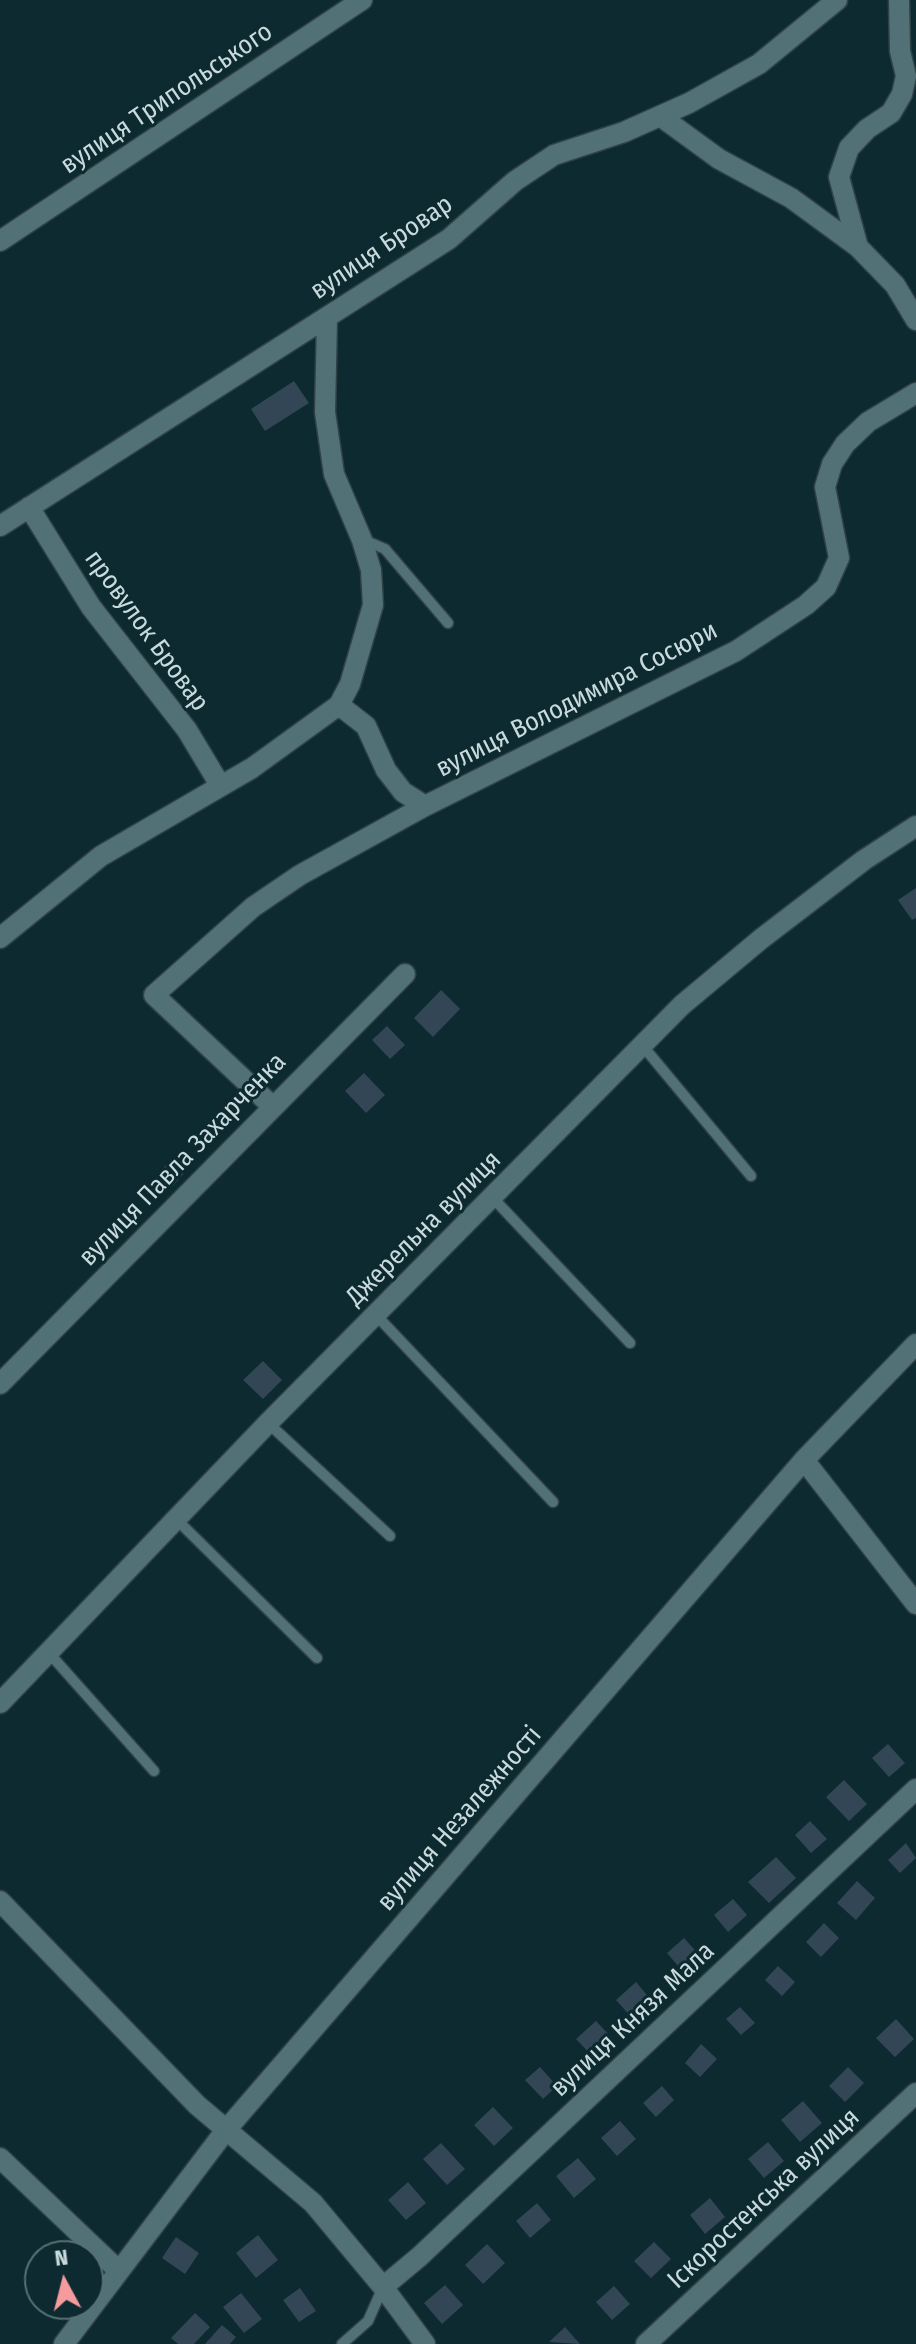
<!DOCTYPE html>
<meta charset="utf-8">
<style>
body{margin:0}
#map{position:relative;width:916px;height:2344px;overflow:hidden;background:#0c2a2f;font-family:"Fira Sans Condensed",sans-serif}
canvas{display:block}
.north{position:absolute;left:24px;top:2240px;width:80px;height:80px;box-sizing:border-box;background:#0c2a2f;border:2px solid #587075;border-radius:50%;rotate:353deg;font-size:22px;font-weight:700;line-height:32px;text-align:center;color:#c9dadd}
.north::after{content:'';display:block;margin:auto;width:28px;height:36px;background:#f59b9d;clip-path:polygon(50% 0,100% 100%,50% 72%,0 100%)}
</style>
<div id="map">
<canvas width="916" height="2344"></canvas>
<div class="north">N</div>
</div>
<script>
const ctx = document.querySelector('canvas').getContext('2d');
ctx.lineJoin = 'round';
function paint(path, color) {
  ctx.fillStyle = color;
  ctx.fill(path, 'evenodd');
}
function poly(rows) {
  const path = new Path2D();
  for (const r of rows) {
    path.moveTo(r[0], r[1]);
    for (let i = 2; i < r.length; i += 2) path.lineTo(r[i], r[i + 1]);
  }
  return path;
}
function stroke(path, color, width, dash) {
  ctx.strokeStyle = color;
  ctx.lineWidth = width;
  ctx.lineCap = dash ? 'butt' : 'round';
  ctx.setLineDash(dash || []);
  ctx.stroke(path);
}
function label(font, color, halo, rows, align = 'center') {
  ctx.font = font + ' "Fira Sans Condensed",sans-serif';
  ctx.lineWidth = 6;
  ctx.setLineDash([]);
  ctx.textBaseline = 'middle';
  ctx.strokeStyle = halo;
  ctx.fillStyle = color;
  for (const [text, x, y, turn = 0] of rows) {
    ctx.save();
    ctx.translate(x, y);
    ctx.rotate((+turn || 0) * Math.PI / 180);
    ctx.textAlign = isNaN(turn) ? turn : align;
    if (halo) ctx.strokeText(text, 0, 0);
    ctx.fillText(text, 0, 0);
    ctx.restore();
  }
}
paint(poly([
 [294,381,309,403,265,431,251,409],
 [916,888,916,918,912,920,898,900],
 [441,990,460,1009,433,1037,414,1018],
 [387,1026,405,1045,390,1059,372,1040],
 [364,1073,385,1095,366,1113,345,1091],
 [171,1159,185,1172,173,1186,159,1173],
 [263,1361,282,1380,263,1399,243,1380],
 [888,1744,905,1763,889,1777,872,1758],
 [844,1780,867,1804,849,1821,826,1797],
 [810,1821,827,1839,811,1853,795,1835],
 [906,1843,916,1858,900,1873,888,1860],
 [776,1857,796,1878,769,1903,748,1882],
 [857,1881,875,1898,856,1920,837,1903],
 [733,1899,747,1915,728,1932,714,1915],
 [824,1923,839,1938,821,1957,806,1942],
 [684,1938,702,1958,684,1973,667,1953],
 [778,1966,795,1982,782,1996,765,1980],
 [636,1982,652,2001,632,2018,616,2000],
 [740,2007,755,2023,741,2035,726,2019],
 [896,2019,914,2039,895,2057,876,2038],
 [596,2021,613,2039,593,2057,576,2039],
 [701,2044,717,2059,700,2077,685,2063],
 [540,2067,557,2086,543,2099,525,2080],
 [848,2067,864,2083,845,2102,829,2086],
 [662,2086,674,2100,656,2117,643,2103],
 [803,2101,822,2123,800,2142,781,2120],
 [493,2107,513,2128,494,2146,474,2125],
 [620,2121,636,2139,617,2156,601,2138],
 [768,2142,784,2161,764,2178,748,2159],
 [441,2143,465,2169,447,2185,423,2159],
 [578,2158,596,2179,574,2198,556,2176],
 [408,2182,426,2203,406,2220,388,2200],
 [710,2198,725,2217,705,2234,690,2215],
 [537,2203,551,2220,530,2238,516,2221],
 [258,2235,278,2260,256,2278,236,2253],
 [176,2237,199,2253,185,2274,162,2258],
 [654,2242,671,2259,651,2278,634,2261],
 [487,2244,505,2263,483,2284,465,2265],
 [445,2285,463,2305,442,2324,424,2303],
 [614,2286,630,2304,612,2320,596,2302],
 [300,2288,316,2311,299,2322,283,2300],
 [241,2293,262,2319,244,2333,223,2307],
 [195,2313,210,2327,194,2344,178,2344,171,2338],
 [222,2325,236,2337,230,2344,205,2344],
 [565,2327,580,2344,549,2342]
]), '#334656');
const lane = poly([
 [364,540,385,549,448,623],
 [642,1045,751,1176],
 [492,1197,630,1343],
 [376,1315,553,1502],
 [268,1423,390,1536],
 [176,1519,317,1658],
 [49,1653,154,1771],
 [342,2344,368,2321,383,2287]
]);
const street = poly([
 [660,116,719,159,791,198,858,247,839,177,849,148,867,129,891,113,902,94,906,76,900,51,899,0],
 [0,241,362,0],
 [858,247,895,285,916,320],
 [29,507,91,607,187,730,220,785],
 [0,526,449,239,515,181,554,155,624,132,689,103,759,64,837,0],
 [339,705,366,726,386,770,403,792,425,806],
 [0,938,101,856,252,768,339,705,350,684,373,605,371,570,362,540,334,474,325,412,327,318],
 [272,1106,154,995,253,907,300,875,425,806,736,651,806,605,826,587,839,558,825,487,832,464,845,444,868,422,916,393],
 [0,1384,405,974],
 [804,1460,916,1604],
 [0,1703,268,1423,682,1005,761,939,864,860,916,826],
 [0,1901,197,2105,313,2203,383,2287,425,2344],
 [0,2158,118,2270],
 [383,2287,419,2257,916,1789],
 [64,2344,226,2130,804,1460,916,1344],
 [646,2344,916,2093]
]);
stroke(lane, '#304246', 13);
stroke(street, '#304246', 23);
stroke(lane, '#517176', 10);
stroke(street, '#517176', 20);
label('26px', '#c9dadd', '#0c2a2f', [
 ["вулиця Трипольського",167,99,-34],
 ["вулиця Бровар",382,248,-34],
 ["провулок Бровар",146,631,54],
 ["вулиця Володимира Сосюри",577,700,-27],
 ["вулиця Павла Захарченка",183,1160,-46],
 ["Джерельна вулиця",424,1229,-45],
 ["вулиця Незалежності",460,1819,-49],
 ["вулиця Князя Мала",633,2020,-43],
 ["Іскоростенська вулиця",764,2199,-43]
]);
</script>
